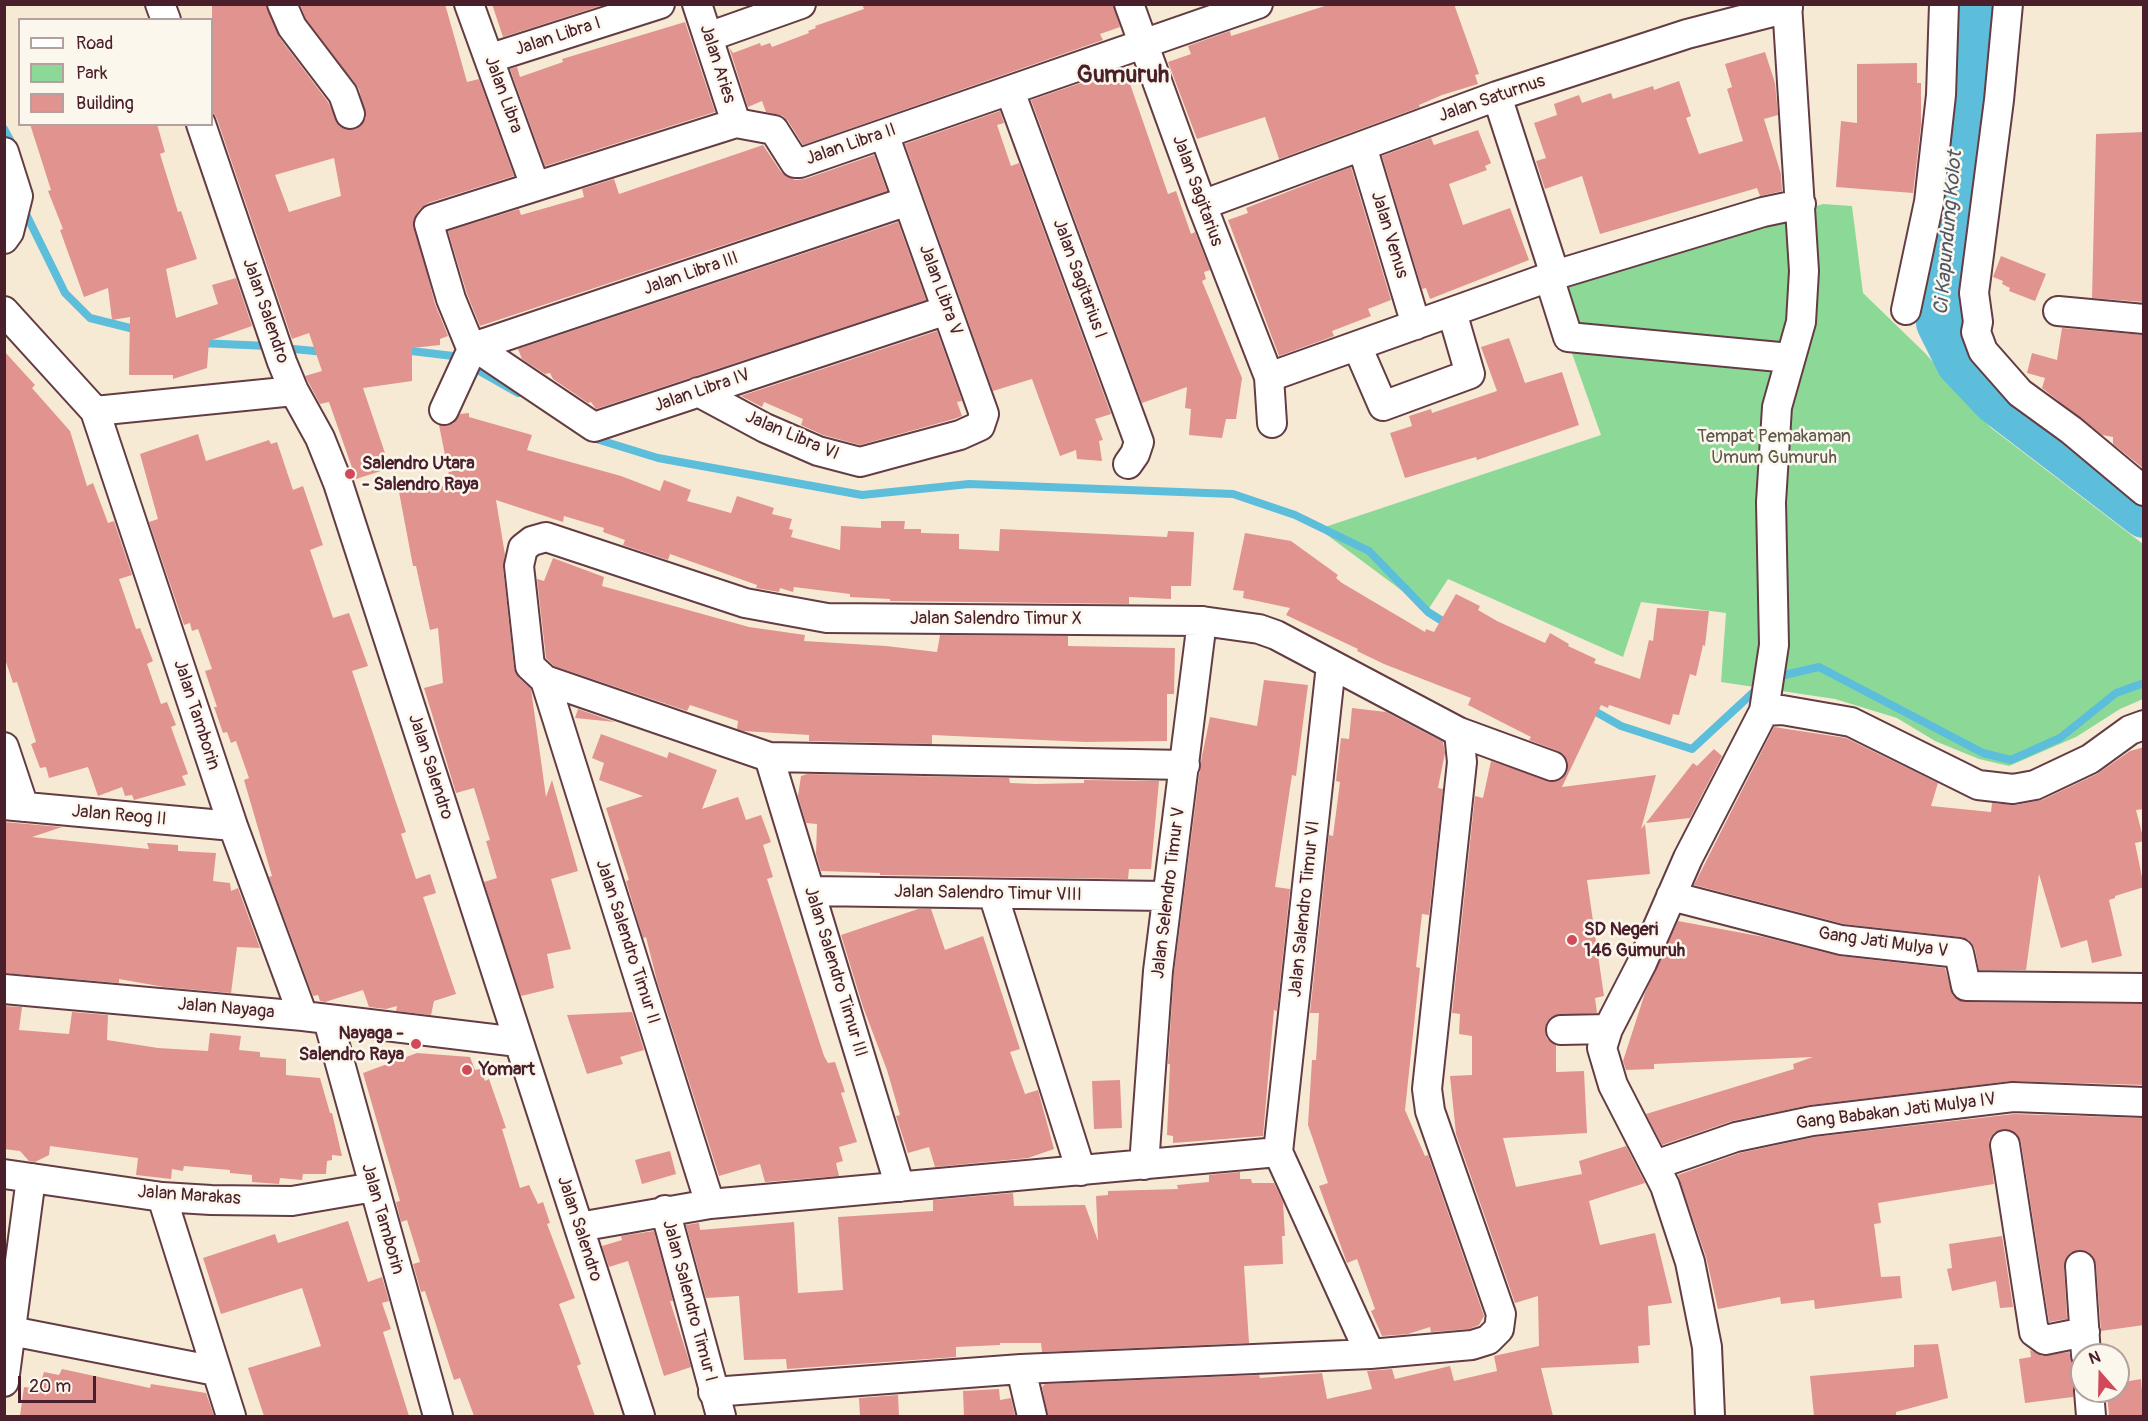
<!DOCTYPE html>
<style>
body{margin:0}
#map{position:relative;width:2148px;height:1421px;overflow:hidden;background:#f7ead5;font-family:Pangolin,sans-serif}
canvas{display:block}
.frame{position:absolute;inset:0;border:6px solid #4a1f2b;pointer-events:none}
.legend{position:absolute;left:18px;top:18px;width:195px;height:108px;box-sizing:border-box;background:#fbf7ec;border:2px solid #b4a19f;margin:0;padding:8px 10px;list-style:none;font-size:18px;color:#4a1f2b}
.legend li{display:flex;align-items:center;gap:12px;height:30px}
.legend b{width:30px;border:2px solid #b4a19f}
.north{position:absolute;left:2070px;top:1343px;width:60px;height:60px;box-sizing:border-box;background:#fbf7ec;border:2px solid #b4a19f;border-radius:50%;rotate:340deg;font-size:16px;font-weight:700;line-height:24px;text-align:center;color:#4a1f2b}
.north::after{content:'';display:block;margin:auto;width:21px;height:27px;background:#d1495b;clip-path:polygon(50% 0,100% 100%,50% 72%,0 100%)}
.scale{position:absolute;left:18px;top:1376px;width:78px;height:27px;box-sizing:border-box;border:3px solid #4a1f2b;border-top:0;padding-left:8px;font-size:18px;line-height:21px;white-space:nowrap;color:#4a1f2b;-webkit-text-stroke:4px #fbf7ec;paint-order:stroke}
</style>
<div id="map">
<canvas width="2148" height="1421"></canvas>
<div class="frame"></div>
<ul class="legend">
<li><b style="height:8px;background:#fff"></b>Road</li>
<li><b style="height:16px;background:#8cd997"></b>Park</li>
<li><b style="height:16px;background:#e1938f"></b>Building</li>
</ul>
<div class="north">N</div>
<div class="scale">20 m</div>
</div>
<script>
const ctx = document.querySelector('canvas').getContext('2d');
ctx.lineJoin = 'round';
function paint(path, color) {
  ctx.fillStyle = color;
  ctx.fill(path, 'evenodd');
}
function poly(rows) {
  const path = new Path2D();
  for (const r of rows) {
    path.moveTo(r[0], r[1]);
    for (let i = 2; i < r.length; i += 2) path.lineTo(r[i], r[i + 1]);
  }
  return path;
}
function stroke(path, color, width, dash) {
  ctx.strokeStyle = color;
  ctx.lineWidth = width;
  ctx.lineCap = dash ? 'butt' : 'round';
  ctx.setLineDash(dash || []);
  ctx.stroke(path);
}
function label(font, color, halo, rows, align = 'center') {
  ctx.font = font + ' Pangolin,sans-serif';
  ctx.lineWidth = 5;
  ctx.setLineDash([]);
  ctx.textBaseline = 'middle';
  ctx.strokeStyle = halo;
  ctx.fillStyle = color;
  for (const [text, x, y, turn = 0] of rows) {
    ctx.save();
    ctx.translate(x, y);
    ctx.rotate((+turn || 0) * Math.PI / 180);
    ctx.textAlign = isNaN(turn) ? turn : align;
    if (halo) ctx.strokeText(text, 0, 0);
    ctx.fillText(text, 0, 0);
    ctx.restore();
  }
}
paint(poly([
 [1823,204,1852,206,1863,293,1925,353,1990,427,2143,544,2143,699,2120,709,2076,737,2009,766,1979,759,1935,741,1897,718,1835,699,1721,682,1726,613,1641,602,1623,657,1448,579,1428,610,1319,529,1601,435,1547,283]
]), '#8cd997');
stroke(poly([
 [4,129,15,149],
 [24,210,65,293,90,318,138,330],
 [200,343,268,346],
 [283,348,325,352],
 [403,350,453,356,518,393],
 [593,438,658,458,862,495,969,484,1233,494,1295,515,1369,551,1428,612,1447,624],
 [1776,677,1819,667,1983,753,2011,760,2060,738,2116,693,2144,683],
 [1589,708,1621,726,1692,749,1758,688]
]), '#5cbeda', 8);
stroke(poly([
 [1971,4,1939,323,1959,363,1995,401,2144,515]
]), '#5cbeda', 46);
paint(poly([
 [212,4,266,4,279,37,328,102,339,126,346,130,356,129,366,118,359,89,306,19,300,4,445,4,467,82,479,79,514,176,428,203,420,209,413,220,435,304,448,336,440,339,440,345,412,348,412,381,363,388,390,468,356,479,329,402,320,404,305,376,322,371,309,333,292,339,217,119,212,111],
 [334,158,341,196,289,212,275,175],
 [492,4,600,4,600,6,503,37],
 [862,4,1113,4,1120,27,1100,34,1103,40,803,145,788,121,783,116,766,112,762,101,748,107,729,47,733,53,760,43,761,46,770,43,772,47,809,33,808,31,816,28,815,26,864,9],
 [1331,4,1454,4,1479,74,1475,75,1478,84,1442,95,1419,105,1420,107,1279,159,1265,117,1197,139,1168,62,1191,54,1188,46,1230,31,1231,36],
 [685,22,715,112,545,166,510,69,517,67,520,77,563,62,562,59],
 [1765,52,1775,83,1778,115,1764,119,1781,174,1782,191,1760,196,1757,188,1600,234,1582,176,1545,189,1536,161,1546,158,1534,123,1557,115,1554,104,1579,95,1582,103,1611,93,1613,99,1653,86,1654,90,1679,81,1691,116,1686,118,1699,154,1743,141,1727,89,1732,87,1725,64],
 [1917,63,1917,83,1921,83,1921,125,1913,193,1836,187,1841,121,1857,123,1857,64],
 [1107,74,1110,84,1128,78,1168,194,1176,191,1191,234,1195,232,1210,270,1204,272,1206,279,1202,281,1242,378,1236,419,1226,419,1222,438,1189,435,1191,409,1185,408,1187,387,1142,403,1031,100],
 [1000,111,1004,123,997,125,1011,166,1019,163,1111,414,1095,419,1103,440,1099,441,1102,461,1077,459,1076,450,1060,456,1032,379,993,391,905,144],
 [30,124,157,124,165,152,160,154,178,212,181,211,197,259,166,269,176,318,218,304,212,285,236,278,252,326,209,341,207,368,173,379,173,375,129,375,130,317,112,320,108,288,84,297,60,230,63,229,48,191,51,190],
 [1478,130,1491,163,1485,166,1487,170,1449,184,1463,225,1510,208,1529,260,1430,299,1426,288,1422,289,1382,156,1431,138,1434,145],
 [2144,132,2144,302,2092,298,2096,134],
 [763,145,781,172,795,180,805,179,874,155,887,191,480,326,467,294,448,231,519,209,521,215,584,197,582,189,614,179,619,194],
 [1351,167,1391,300,1368,309,1371,316,1332,331,1334,336,1279,356,1228,220,1248,213,1246,208],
 [898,222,926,300,596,409,591,402,588,403,553,379,550,373,545,374,522,359,518,349],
 [2001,256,2046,274,2035,301,2009,291,2010,288,2002,284,2003,281,1993,277],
 [2062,328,2144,335,2144,469,2113,444,2113,437,2102,435,2042,388,2045,378,2027,373,2032,353,2057,360],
 [937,331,962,401,957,402,962,416,954,419,860,445,823,435,801,425,803,419,764,402,762,407,741,396],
 [1509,338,1525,383,1562,372,1579,425,1477,460,1476,457,1405,478,1390,433,1412,426,1409,416,1431,409,1432,413,1497,391,1481,347],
 [4,351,35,385,32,388,70,431,87,486,93,483,108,523,114,521,132,575,119,579,136,629,140,628,153,661,147,664,161,704,167,702,176,725,171,727,188,774,182,776,186,785,134,800,132,795,125,796,122,787,98,796,88,767,49,778,46,767,40,768,31,744,36,742,17,682,13,683,4,656],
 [469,413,469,417,532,435,527,450,621,476,660,491,664,480,691,490,687,501,731,513,737,496,774,508,772,514,792,519,789,529,793,530,791,537,840,550,841,526,881,528,881,521,905,521,904,529,921,529,921,533,959,534,959,549,999,551,1000,529,1167,537,1168,531,1194,532,1191,586,1171,586,1171,599,1129,597,1129,604,890,601,890,599,850,597,850,594,794,587,793,592,780,588,779,592,756,588,757,585,670,554,668,560,623,545,625,540,603,532,604,528,564,516,563,522,496,500,505,555,503,568,514,668,519,678,531,689,546,797,552,780,578,871,551,879,571,949,547,954,554,988,521,996,484,882,497,878,486,841,490,840,474,788,456,793,424,688,443,683,438,628,430,630,416,566,413,566,399,492,451,485,439,425,453,424,460,414],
 [198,434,206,461,269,440,271,444,277,442,293,490,303,486,323,545,310,550,333,618,349,613,368,666,352,671,406,832,401,834,416,879,430,874,436,893,423,897,456,994,434,1001,431,1015,396,1011,397,1006,386,1009,369,1007,363,990,325,1002,320,1001,318,995,313,996,269,877,272,876,244,780,249,778,236,741,231,743,227,732,223,733,214,707,217,707,205,671,212,669,198,629,192,631,190,623,184,625,149,522,158,519,140,454],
 [1245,533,1291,541,1338,575,1336,578,1342,583,1425,632,1426,629,1434,632,1456,594,1480,606,1478,610,1497,621,1545,643,1550,633,1569,644,1568,646,1596,659,1594,663,1640,679,1649,640,1653,641,1657,608,1709,611,1705,646,1703,645,1696,676,1690,674,1679,715,1673,714,1670,725,1609,705,1608,708,1601,705,1562,787,1656,775,1641,829,1645,824,1650,874,1587,880,1604,996,1595,998,1597,1013,1553,1016,1547,1022,1545,1030,1547,1039,1556,1045,1556,1072,1584,1071,1587,1133,1503,1138,1516,1187,1582,1174,1579,1161,1626,1146,1645,1183,1589,1201,1600,1245,1655,1233,1672,1303,1648,1306,1650,1345,1638,1346,1639,1363,1541,1368,1553,1416,1048,1416,1042,1387,1045,1384,1259,1375,1260,1378,1322,1373,1327,1399,1372,1389,1367,1371,1392,1369,1395,1379,1450,1366,1454,1381,1497,1371,1494,1356,1539,1346,1538,1296,1515,1303,1456,1134,1450,1076,1472,1075,1472,1036,1459,1034,1460,1014,1452,1013,1475,796,1483,798,1491,761,1554,782,1562,779,1567,772,1568,763,1558,751,1529,740,1531,737,1468,705,1471,698,1384,664,1357,651,1358,649,1286,615,1290,608,1243,598,1244,591,1233,590],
 [553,558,604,577,602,586,749,627,805,635,804,641,886,646,937,652,940,635,1068,636,1068,646,1175,648,1174,694,1167,694,1167,741,1085,742,932,735,932,744,809,741,809,735,743,731,737,729,738,721,690,705,687,711,554,666,546,658,537,579,544,581],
 [1264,680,1308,685,1296,776,1292,775,1275,887,1290,889,1277,1011,1274,1010,1263,1136,1173,1143,1173,1136,1167,1135,1170,1064,1168,1064,1174,973,1201,761,1210,717,1257,726],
 [1352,708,1386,712,1443,742,1445,753,1438,788,1443,789,1429,915,1422,914,1416,967,1420,968,1405,1110,1425,1156,1428,1155,1484,1316,1479,1325,1469,1329,1431,1332,1430,1327,1408,1334,1382,1336,1371,1311,1375,1309,1357,1259,1347,1263,1319,1186,1328,1183,1308,1125,1312,1060,1316,1060,1319,1013,1310,1013,1329,835,1333,836,1340,782,1336,781,1341,738,1349,739],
 [578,709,615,722,575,718],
 [1774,727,1846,738,1938,783,1931,806,1991,812,1992,803,2016,805,2042,800,2097,774,2130,751,2144,747,2144,809,2136,810,2144,841,2135,843,2144,887,2115,896,2115,898,2109,900,2122,956,2092,963,2087,940,2061,948,2039,874,2026,970,1979,970,1975,949,1969,940,1961,937,1844,924,1694,885],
 [601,734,667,758,669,752,717,770,702,809,738,797,746,820,761,815,771,842,763,845,773,877,767,879,824,1056,828,1063,835,1062,845,1092,841,1093,857,1142,839,1147,843,1161,836,1163,839,1176,765,1182,760,1164,719,1176,657,981,646,937,643,938,626,881,629,880,606,808,643,796,599,780,604,763,592,758],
 [1714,749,1722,756,1690,818,1646,823,1693,763,1697,766],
 [807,774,1009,778,1010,783,1036,784,1084,783,1084,780,1159,781,1151,869,1129,869,1128,879,880,875,880,873,821,871,816,854,817,824,806,823,798,796,801,776],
 [4,822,62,827,32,837,149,849,147,843,178,845,178,851,216,853,213,881,230,883,231,891,238,888,260,948,237,947,231,993,164,987,119,979,119,983,4,973],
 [918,909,931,909,945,950,983,936,1020,1049,1010,1052,1025,1094,1038,1090,1054,1149,1028,1158,935,1167,929,1147,908,1153,896,1116,900,1115,887,1070,863,1007,841,935],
 [1678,921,1764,937,1839,956,1945,968,1953,996,1965,1002,2144,1004,2144,1085,2011,1081,1810,1105,1732,1121,1662,1145,1646,1114,1794,1069,1793,1064,1813,1057,1654,1064,1654,1069,1626,1070,1623,1061,1645,993],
 [4,1006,22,1007,19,1030,69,1034,72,1012,108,1015,107,1040,158,1048,208,1051,210,1033,241,1036,239,1050,260,1052,260,1057,286,1059,286,1075,320,1078,330,1113,332,1113,342,1156,332,1155,332,1160,327,1161,326,1174,303,1174,302,1180,280,1178,279,1184,252,1182,252,1175,230,1173,230,1170,184,1166,183,1171,172,1169,171,1179,136,1175,138,1158,50,1146,49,1155,35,1162,29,1161,20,1151,4,1149],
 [632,1012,644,1050,620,1057,623,1064,587,1074,567,1015],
 [417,1053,470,1057,475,1070,480,1069,485,1081,489,1079,506,1128,502,1129,520,1188,529,1185,538,1204,543,1202,550,1223,547,1224,575,1298,559,1304,581,1364,577,1366,595,1416,474,1416,460,1378,454,1380,425,1291,421,1292,413,1264,420,1262,407,1220,401,1222,396,1202,400,1201,363,1073],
 [1120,1080,1122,1128,1094,1129,1092,1081],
 [2014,1114,2144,1118,2144,1325,2101,1331,2096,1264,2088,1252,2079,1250,2070,1253,2064,1267,2067,1319,2049,1322,2021,1142,2017,1134,2003,1129,1994,1133,1989,1140,1994,1184,1878,1203,1881,1223,1874,1224,1881,1277,1900,1276,1902,1298,1815,1309,1814,1300,1781,1304,1780,1297,1718,1309,1706,1257,1678,1175,1740,1153,1815,1137],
 [670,1151,676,1174,642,1184,635,1160],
 [1240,1172,1240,1179,1251,1179,1252,1183,1274,1183,1283,1202,1285,1236,1282,1236,1283,1264,1244,1266,1249,1343,1042,1352,1041,1343,1000,1343,1000,1345,956,1347,956,1357,787,1369,786,1359,744,1360,739,1296,706,1298,686,1225,699,1223,700,1230,794,1222,798,1293,843,1290,838,1217,933,1211,933,1200,1013,1193,1014,1206,1085,1205,1098,1241,1096,1196,1108,1195,1108,1191,1178,1189,1177,1185,1209,1182,1209,1175],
 [348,1221,368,1282,382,1277,389,1301,382,1303,391,1329,383,1332,409,1416,264,1416,248,1368,321,1346,302,1288,221,1314,203,1258,275,1234,278,1243],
 [654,1231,673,1301,670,1301,691,1367,664,1376,628,1261,609,1267,602,1246,622,1240,621,1236],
 [2002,1236,2013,1307,2000,1308,1996,1281,1952,1291,1947,1269,1952,1268,1949,1244],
 [1938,1344,1948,1398,1896,1412,1896,1416,1814,1416,1810,1376,1914,1367,1914,1345],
 [2030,1350,2042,1356,2069,1352,2073,1365,2082,1371,2082,1376,2074,1384,2073,1397,2025,1403,2019,1359,2031,1357],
 [62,1369,150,1388,151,1384,206,1393,214,1416,20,1416,24,1387,39,1389,44,1372,59,1375],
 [2141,1379,2144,1416,2109,1416,2107,1391,2118,1391,2118,1383],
 [999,1389,1000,1400,1011,1398,1015,1416,964,1416,963,1391],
 [898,1395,899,1416,860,1416,859,1398]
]), '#e1938f');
const minor = poly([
 [160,4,166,20],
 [282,4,292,27,343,94,350,114],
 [469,4,535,186],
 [697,4,736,123],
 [1129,4,1202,205,1269,377,1272,423],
 [2008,4,1999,100,1974,293,1978,322,1976,332,1983,351,2020,393,2071,430,2144,491],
 [708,37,801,4],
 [491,58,660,4],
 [1010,91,1139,442,1135,454,1128,464],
 [1497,96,1555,275],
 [201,124,282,362,294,391,320,438,338,483,640,1416],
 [1362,146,1416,325],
 [4,152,18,196,9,232,4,239],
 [1202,205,1497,96,1687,34,1788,8],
 [1549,277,1568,337,1790,358],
 [947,310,594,427,469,343,451,299,429,224,433,219,736,123,774,130,795,163,800,163,1258,4],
 [1906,310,1929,202,1941,95,1944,4],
 [4,311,95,411,233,826,303,1016],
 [2058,311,2144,319],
 [1357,346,1383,406,1470,374,1452,312],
 [473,347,908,201],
 [1269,377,1555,275,1763,212,1801,204],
 [698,392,765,428,818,451,860,462,960,435,980,426,984,414,884,134],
 [444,410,473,347],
 [95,411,294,391],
 [545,680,710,1204],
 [1764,711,1782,710,1851,722,1978,785,2013,789,2035,785,2090,759,2130,730,2144,725],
 [4,747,24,807],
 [769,757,900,1187],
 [1185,765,769,757,545,680,530,666,519,566,523,548,532,541,546,537,745,603,827,618,1202,621,1259,629,1276,635,1459,732,1552,766],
 [4,805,233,826],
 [810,891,1166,896],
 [993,894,1081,1171],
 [1671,896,1841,940,1959,953,1966,986,2144,988],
 [4,989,303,1016,518,1042],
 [328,1020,438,1416],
 [1561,1030,1608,1029],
 [2005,1145,2034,1332,2045,1340,2085,1332],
 [1278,1152,1331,665],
 [1144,1165,1158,971,1202,621],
 [1655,1165,1736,1137,1812,1121,2013,1097,2144,1102],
 [4,1174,162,1197,211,1200,292,1201,374,1187],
 [162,1197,231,1416],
 [665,1210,721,1416],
 [579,1227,710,1204,1278,1152,1370,1354],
 [2080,1266,2086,1355],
 [11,1331,216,1371],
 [1021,1369,1032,1416],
 [4,1382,31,1178],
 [2089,1391,2091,1416],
 [713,1392,1021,1369,1370,1354,1472,1345,1488,1340,1499,1329,1501,1314,1430,1111,1427,1089,1462,762,1459,732],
 [1710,1416,1707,1347,1690,1262,1665,1186,1613,1085,1602,1048,1608,1029,1642,963,1688,858,1764,711,1774,645,1771,502,1777,407,1801,322,1804,271,1787,4]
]);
stroke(minor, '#643d44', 32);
stroke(minor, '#fff', 28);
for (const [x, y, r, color] of [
 [350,474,6,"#d1495b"],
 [1572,940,6,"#d1495b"],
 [416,1044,6,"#d1495b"],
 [467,1070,6,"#d1495b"]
]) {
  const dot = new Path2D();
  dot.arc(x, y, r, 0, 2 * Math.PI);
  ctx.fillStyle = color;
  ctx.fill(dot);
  stroke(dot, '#fbf7ec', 2);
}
label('18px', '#4a1f2b', '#fbf7ec', [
 ["Jalan Libra I",558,37,-18],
 ["Jalan Aries",717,64,72],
 ["Jalan Libra",503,95,70],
 ["Jalan Saturnus",1492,99,-19],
 ["Jalan Libra II",851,145,-19],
 ["Jalan Sagitarius",1197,191,70],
 ["Jalan Venus",1389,235,73],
 ["Jalan Libra III",691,274,-19],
 ["Jalan Sagitarius I",1079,279,70],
 ["Jalan Libra V",940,290,70],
 ["Jalan Salendro",265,311,71],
 ["Jalan Libra IV",702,391,-19],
 ["Jalan Libra VI",792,436,23],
 ["Jalan Salendro Timur X",996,619],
 ["Jalan Tamborin",196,715,72],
 ["Jalan Salendro",430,767,72],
 ["Jalan Reog II",119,816,5],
 ["Jalan Selendro Timur V",1169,893,-83],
 ["Jalan Salendro Timur VIII",988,894,1],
 ["Jalan Salendro Timur VI",1305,909,-84],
 ["Jalan Salendro Timur II",627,942,72],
 ["Gang Jati Mulya V",1883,943,8],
 ["Jalan Salendro Timur III",835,972,73],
 ["Jalan Nayaga",226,1009,5],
 ["Gang Babakan Jati Mulya IV",1896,1112,-7],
 ["Jalan Marakas",189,1196,4],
 ["Jalan Tamborin",382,1219,74],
 ["Jalan Salendro",579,1229,72],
 ["Jalan Salendro Timur I",689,1301,75]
]);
label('18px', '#5e574b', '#fbf7ec', [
 ["Tempat Pemakaman",1774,437],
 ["Umum Gumuruh",1774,458]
]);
label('bold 18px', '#4a1f2b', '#fbf7ec', [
 ["Salendro Utara",362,464],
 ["- Salendro Raya",362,485],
 ["SD Negeri",1584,930],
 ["146 Gumuruh",1584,951],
 ["Nayaga -",404,1034,"right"],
 ["Salendro Raya",404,1055,"right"],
 ["Yomart",479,1070]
], 'left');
label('italic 20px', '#505768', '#fbf7ec', [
 ["Ci Kapundung Kolot",1949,233,-85]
]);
label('bold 24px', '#4a1f2b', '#fbf7ec', [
 ["Gumuruh",1123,76]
]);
</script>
